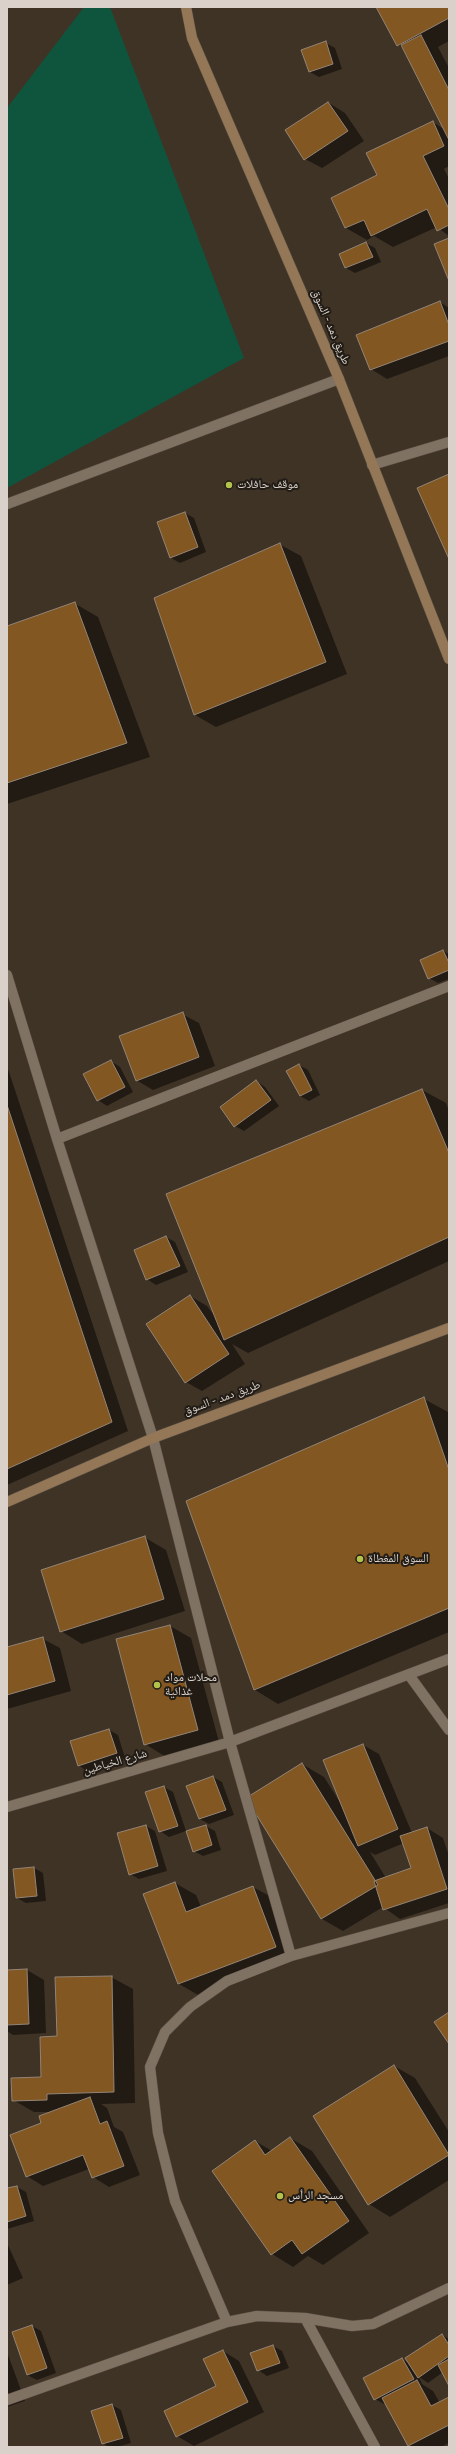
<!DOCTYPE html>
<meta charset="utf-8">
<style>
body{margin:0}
#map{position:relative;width:456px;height:2454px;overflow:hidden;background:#3f3326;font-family:"Open Sans",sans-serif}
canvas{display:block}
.frame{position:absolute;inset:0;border:8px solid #dad2ca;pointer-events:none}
</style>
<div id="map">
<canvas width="456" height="2454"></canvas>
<div class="frame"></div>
</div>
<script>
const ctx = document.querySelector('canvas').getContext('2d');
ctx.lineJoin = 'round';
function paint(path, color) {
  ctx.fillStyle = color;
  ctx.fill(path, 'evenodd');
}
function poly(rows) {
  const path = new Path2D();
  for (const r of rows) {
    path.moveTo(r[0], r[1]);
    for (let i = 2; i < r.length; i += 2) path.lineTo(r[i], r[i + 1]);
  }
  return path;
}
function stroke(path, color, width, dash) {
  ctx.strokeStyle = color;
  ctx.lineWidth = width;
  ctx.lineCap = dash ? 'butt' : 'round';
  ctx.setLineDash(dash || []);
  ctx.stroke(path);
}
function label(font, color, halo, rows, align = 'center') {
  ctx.font = font + ' "Open Sans","Noto Naskh Arabic",sans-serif';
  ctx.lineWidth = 4;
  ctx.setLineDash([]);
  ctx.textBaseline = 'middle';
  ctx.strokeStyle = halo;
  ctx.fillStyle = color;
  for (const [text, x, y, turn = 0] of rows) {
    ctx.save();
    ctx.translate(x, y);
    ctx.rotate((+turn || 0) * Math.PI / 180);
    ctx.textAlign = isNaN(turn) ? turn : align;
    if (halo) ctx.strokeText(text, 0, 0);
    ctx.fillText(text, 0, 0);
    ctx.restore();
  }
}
paint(poly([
 [84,7,110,7,244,358,7,488,7,108]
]), '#0f553d');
paint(poly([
 [377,7,449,7,449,41,438,47,449,68,449,166,444,169,449,179,449,236,437,227,393,247,374,236,367,240,346,228,379,176,433,122,445,130,403,48,398,45],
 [326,43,335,48,342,69,319,77,310,72,303,50],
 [329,103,345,113,364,141,322,168,305,159],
 [366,243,375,248,381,262,355,273,346,268],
 [440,302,449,308,449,356,387,379,371,369],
 [185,513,194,518,206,552,180,563,171,558,158,523],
 [279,544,301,556,347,674,216,727,195,715,156,598],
 [74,603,98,617,150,757,7,804,7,627],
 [443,951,449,954,449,979,438,983,429,978],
 [182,1014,199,1023,215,1066,153,1090,136,1080],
 [111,1061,120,1067,133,1092,107,1106,98,1100],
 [299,1065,308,1070,320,1095,309,1101,300,1096],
 [7,1066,128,1431,7,1485],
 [256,1081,265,1087,279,1106,244,1131,235,1126],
 [422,1090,446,1103,449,1111,449,1261,248,1353,232,1344,245,1364,202,1391,186,1382,190,1296,207,1306,216,1318],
 [166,1237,175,1242,188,1272,156,1285,147,1279],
 [424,1399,448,1412,449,1416,449,1632,278,1704,255,1690,188,1501],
 [144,1537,166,1550,185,1611,82,1644,61,1631],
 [170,1626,191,1638,219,1742,166,1757,145,1744],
 [43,1639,60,1648,71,1691,7,1709,7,1649],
 [109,1730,118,1735,125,1758,87,1771,78,1765],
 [363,1745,379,1754,412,1833,427,1828,443,1838,449,1856,449,1903,400,1919,383,1907,343,1931,322,1919,248,1798,302,1764,324,1777,341,1804],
 [404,1843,412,1869,386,1878,370,1852,375,1855],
 [213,1777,222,1782,234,1815,209,1824,200,1819,188,1786],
 [164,1787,173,1792,186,1831,169,1837,160,1831],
 [146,1826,155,1831,167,1871,139,1879,130,1874],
 [206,1826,215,1831,221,1850,203,1856,194,1851],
 [34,1868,43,1873,46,1901,26,1903,17,1898,14,1870],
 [175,1883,196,1895,201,1907,253,1887,275,1899,297,1959,200,1996,179,1984,145,1894],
 [27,1970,44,1980,46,2033,13,2035,7,2031,7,1971],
 [111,1977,133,1989,135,2103,101,2104,107,2108,114,2127,123,2132,140,2175,109,2187,93,2177,89,2169,43,2186,27,2176,43,2123,53,2112,34,2112,13,2100,42,2078,58,2037],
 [394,2066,415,2078,449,2132,449,2180,390,2217,369,2204],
 [290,2138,312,2151,369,2233,323,2265,308,2256,293,2267,272,2254,255,2141,272,2151],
 [17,2187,26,2192,34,2221,7,2229,7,2189],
 [7,2243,23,2278,7,2285],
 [32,2326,41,2331,56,2373,37,2380,27,2375],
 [442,2335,449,2339,449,2384,443,2372,428,2383,419,2377,422,2384,433,2391,440,2403,449,2398,449,2443,441,2447,411,2447,386,2403,384,2404,375,2399,402,2359,409,2363],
 [273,2346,282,2351,289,2368,267,2376,258,2370],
 [223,2351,239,2361,264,2412,194,2446,177,2436,218,2386],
 [7,2352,25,2401,7,2407],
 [112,2405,121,2410,131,2443,117,2447,109,2447,102,2443]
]), '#0007');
const building = poly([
 [376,7,449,7,449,18,397,46,376,7],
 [421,35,449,90,449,140,401,45,421,35],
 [326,41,333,64,309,72,301,50,326,41],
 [328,102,348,131,304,160,285,130,328,102],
 [433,121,444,146,423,156,449,209,449,225,437,231,427,209,371,236,364,220,345,228,331,198,377,175,366,153,433,121],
 [449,238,449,281,434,244,449,238],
 [366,242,373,257,345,268,339,254,366,242],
 [440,301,449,325,449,341,370,370,356,335,440,301],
 [449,474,449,559,417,488,449,474],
 [185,512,198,547,170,558,157,522,185,512],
 [280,543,326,662,194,715,154,598,280,543],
 [75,602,127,743,7,783,7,626,75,602],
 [443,950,449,963,449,970,428,979,420,960,443,950],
 [183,1012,199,1057,136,1081,119,1036,183,1012],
 [111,1060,125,1087,97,1101,83,1074,111,1060],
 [299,1064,312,1090,300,1096,286,1071,299,1064],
 [256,1080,271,1100,234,1127,220,1107,256,1080],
 [422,1089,449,1153,449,1237,224,1340,166,1194,422,1089],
 [7,1105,112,1422,7,1469,7,1105],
 [166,1236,180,1266,146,1280,134,1250,166,1236],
 [190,1295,229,1354,185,1383,146,1324,190,1295],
 [424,1397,449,1470,449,1608,254,1690,186,1501,424,1397],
 [145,1536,164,1599,60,1632,41,1570,145,1536],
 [170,1625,198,1730,144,1745,116,1639,170,1625],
 [43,1637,55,1681,7,1695,7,1647,43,1637],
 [109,1729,117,1753,78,1766,70,1741,109,1729],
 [363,1744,398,1829,358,1846,323,1760,363,1744],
 [302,1763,378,1885,321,1919,246,1798,302,1763],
 [213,1776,226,1810,199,1819,186,1786,213,1776],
 [164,1786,178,1826,159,1832,145,1792,164,1786],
 [146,1825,158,1866,129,1875,117,1833,146,1825],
 [206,1825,212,1845,193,1852,186,1831,206,1825],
 [427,1827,447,1889,383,1910,374,1881,411,1868,400,1836,427,1827],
 [34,1867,37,1896,16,1898,13,1869,34,1867],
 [175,1882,186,1912,253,1886,276,1947,178,1984,143,1894,175,1882],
 [27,1969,29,2024,7,2025,7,1970,27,1969],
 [112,1976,114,2092,47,2094,47,2100,12,2101,11,2078,41,2077,40,2037,57,2036,55,1977,112,1976],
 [449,2012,449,2044,434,2022,449,2012],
 [394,2065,449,2155,368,2205,313,2116,394,2065],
 [90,2097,100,2124,107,2121,124,2166,92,2178,83,2155,26,2177,10,2135,41,2123,39,2116,90,2097],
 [290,2137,349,2221,302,2254,292,2240,271,2255,212,2171,255,2140,265,2155,290,2137],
 [17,2186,26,2216,7,2222,7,2188,17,2186],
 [32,2325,47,2368,27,2375,12,2332,32,2325],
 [442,2334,449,2345,449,2356,418,2378,405,2358,442,2334],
 [273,2345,280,2363,257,2371,250,2353,273,2345],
 [223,2350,248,2402,176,2437,164,2411,216,2386,203,2359,223,2350],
 [402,2358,414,2379,374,2400,363,2378,402,2358],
 [449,2359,449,2386,438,2365,449,2359],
 [417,2380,431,2406,449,2397,449,2425,408,2446,382,2398,417,2380],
 [112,2404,123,2438,102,2444,91,2411,112,2404]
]);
paint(building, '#825722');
stroke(building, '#938475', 1);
const street = poly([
 [372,465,449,442],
 [7,504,339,379],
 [7,975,57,1139],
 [409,1675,449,1730],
 [7,1807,230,1742,449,1659],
 [291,1956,230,1742,153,1438,57,1139,449,986],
 [305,2318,375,2447],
 [227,2322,175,2201,158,2133,150,2067,165,2032,190,2007,227,1981,291,1956,449,1913],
 [7,2400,227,2322,257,2316,305,2318,352,2326,373,2324,449,2288]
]);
const secondary = poly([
 [186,7,192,38,339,379,449,659],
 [7,1502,153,1438,449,1328]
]);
stroke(street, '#5c5146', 11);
stroke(secondary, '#5c5146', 11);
stroke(street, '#807263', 10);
stroke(secondary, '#947757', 10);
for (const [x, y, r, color] of [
 [229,485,4,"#b2c24b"],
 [360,1559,4,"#b2c24b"],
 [157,1685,4,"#b2c24b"],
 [280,2196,4,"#b2c24b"]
]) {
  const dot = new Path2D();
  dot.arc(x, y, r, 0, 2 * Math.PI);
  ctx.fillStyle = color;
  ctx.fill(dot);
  stroke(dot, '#221c16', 1.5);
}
label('12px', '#dad2ca', '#221c16', [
 ["طريق دمد - السوق",331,327,67],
 ["طريق دمد - السوق",222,1398,-20],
 ["شارع الخياطين",115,1762,-16]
]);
label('12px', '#dad2ca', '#221c16', [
 ["موقف حافلات",237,485],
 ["السوق المغطاة",368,1559],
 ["محلات مواد",165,1678],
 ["غذائية",165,1692],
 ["مسجد الرأس",288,2196]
], 'left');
</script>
